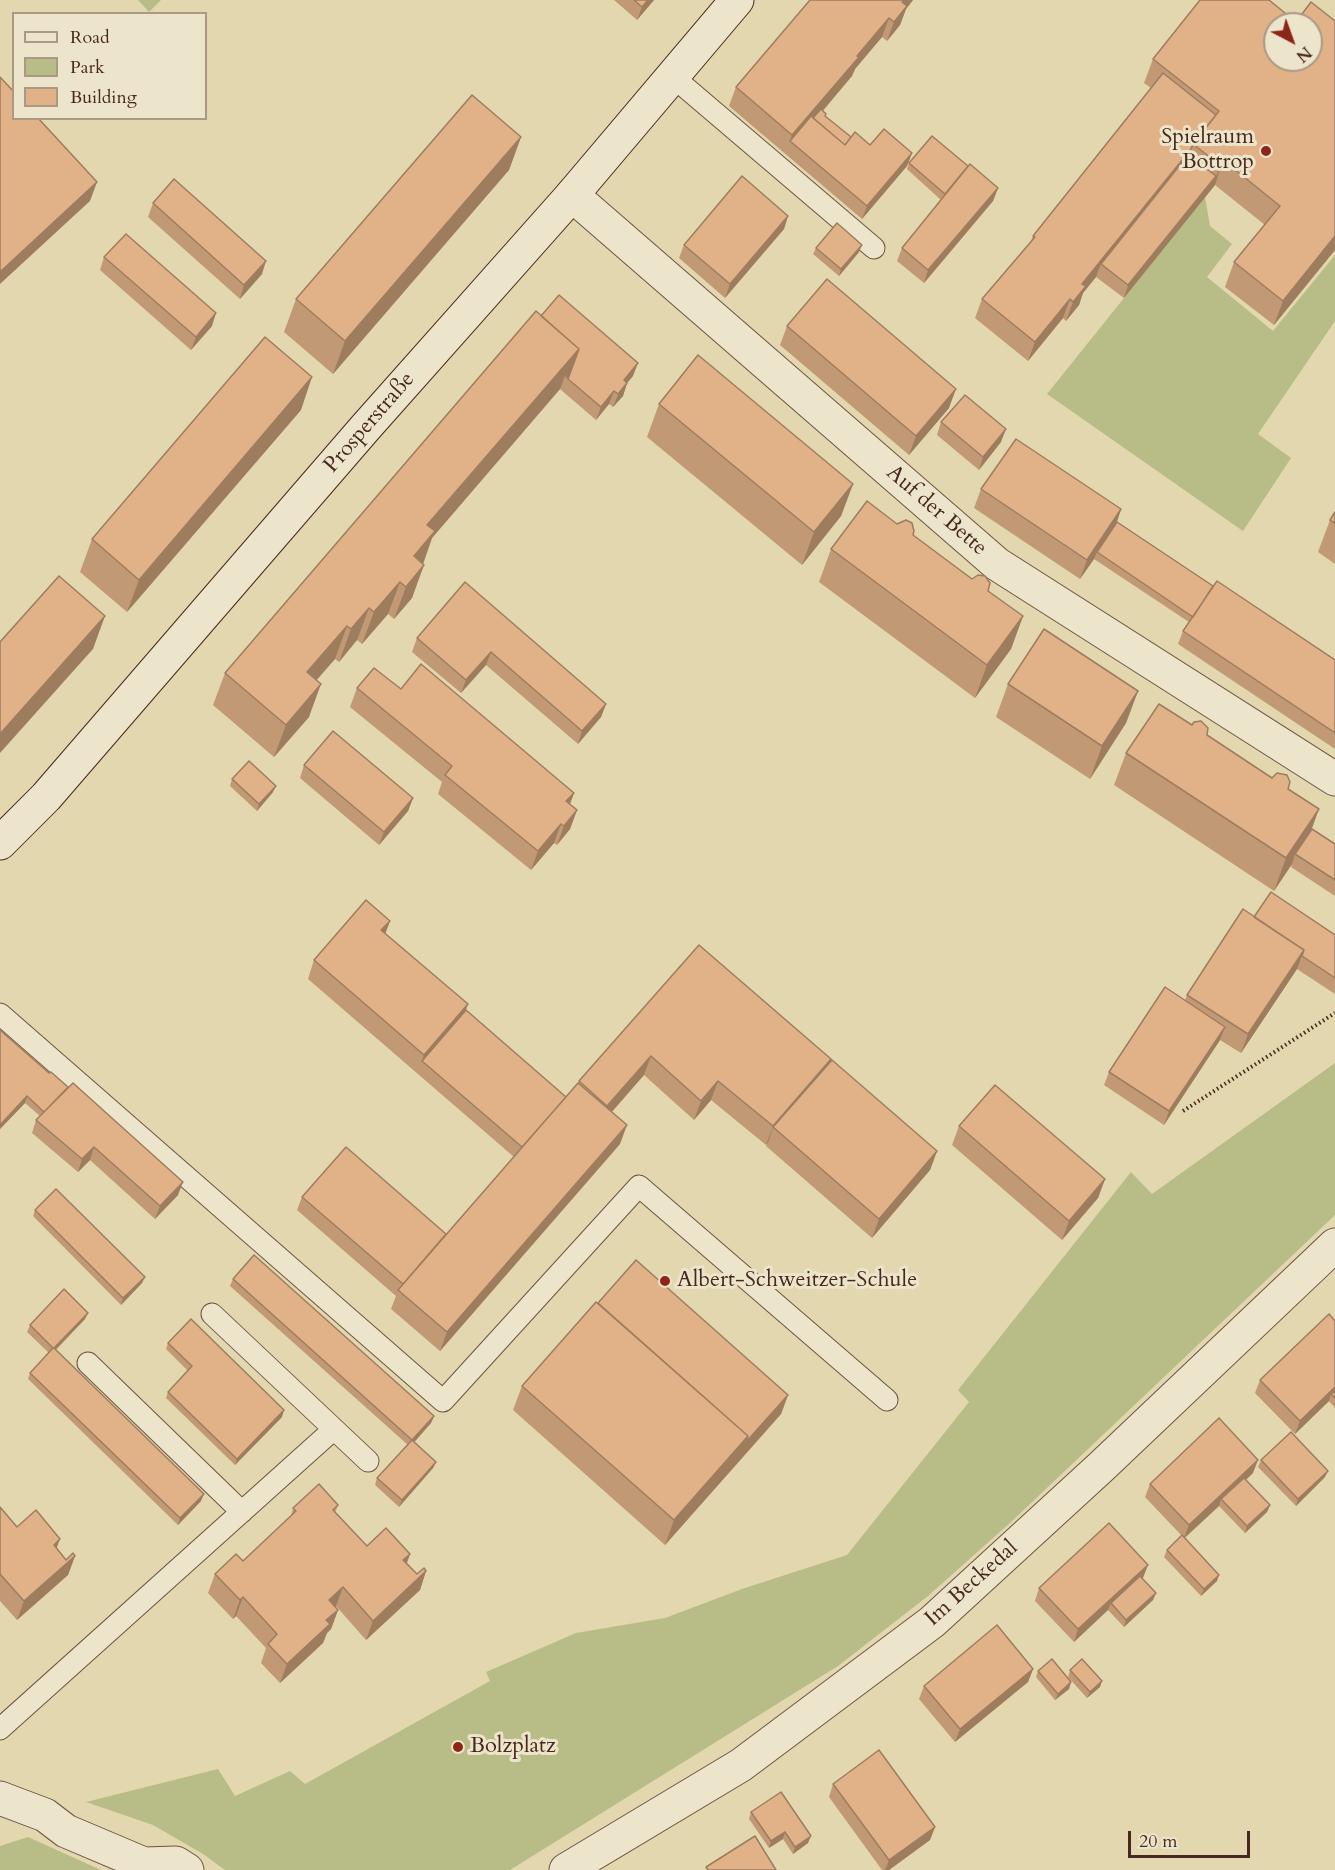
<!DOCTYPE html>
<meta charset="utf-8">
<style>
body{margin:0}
#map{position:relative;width:1335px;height:1870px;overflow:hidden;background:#e2d7af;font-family:Cardo,serif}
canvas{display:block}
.legend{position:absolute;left:12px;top:12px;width:195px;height:108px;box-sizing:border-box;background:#ece5cb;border:2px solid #aa9985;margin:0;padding:8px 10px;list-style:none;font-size:18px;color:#47281d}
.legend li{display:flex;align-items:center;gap:12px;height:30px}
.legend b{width:30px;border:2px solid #aa9985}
.north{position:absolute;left:1263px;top:12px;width:60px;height:60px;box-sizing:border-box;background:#ece5cb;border:2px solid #aa9985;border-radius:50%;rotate:139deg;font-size:16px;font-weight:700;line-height:24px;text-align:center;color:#47281d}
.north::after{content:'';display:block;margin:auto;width:21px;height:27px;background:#8f2418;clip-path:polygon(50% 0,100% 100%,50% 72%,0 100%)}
.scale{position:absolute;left:1128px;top:1831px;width:122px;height:27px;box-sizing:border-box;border:3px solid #47281d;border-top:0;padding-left:8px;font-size:18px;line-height:21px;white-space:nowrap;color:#47281d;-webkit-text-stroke:4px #ece5cb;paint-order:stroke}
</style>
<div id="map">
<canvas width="1335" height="1870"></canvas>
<ul class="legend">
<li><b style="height:8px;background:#ece5cb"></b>Road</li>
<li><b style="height:16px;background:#b8bd87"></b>Park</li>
<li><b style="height:16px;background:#e1b288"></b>Building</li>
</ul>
<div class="north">N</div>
<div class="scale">20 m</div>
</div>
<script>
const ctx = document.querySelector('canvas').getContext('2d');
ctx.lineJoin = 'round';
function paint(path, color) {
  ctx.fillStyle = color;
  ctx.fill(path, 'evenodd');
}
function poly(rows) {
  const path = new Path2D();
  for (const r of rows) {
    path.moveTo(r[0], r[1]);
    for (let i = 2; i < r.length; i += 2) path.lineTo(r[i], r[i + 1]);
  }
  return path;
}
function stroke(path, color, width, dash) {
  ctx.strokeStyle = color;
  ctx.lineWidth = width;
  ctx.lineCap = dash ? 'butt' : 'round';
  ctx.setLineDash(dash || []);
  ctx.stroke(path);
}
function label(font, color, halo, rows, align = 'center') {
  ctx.font = font + ' Cardo,serif';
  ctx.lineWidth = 6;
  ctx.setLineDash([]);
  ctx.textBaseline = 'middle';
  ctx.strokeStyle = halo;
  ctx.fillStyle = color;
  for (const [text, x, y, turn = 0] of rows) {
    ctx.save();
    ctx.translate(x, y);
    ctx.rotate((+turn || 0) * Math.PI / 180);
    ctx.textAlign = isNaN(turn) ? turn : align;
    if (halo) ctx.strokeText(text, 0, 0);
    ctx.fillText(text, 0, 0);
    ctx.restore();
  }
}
paint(poly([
 [138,0,161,0,149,12],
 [1205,197,1210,226,1232,244,1207,277,1273,331,1335,255,1335,321,1258,434,1291,458,1243,531,1047,394],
 [1335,1063,1335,1215,1011,1522,928,1596,838,1666,510,1870,225,1870,203,1854,153,1825,86,1802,218,1769,235,1796,290,1771,305,1784,490,1681,486,1672,576,1633,665,1618,742,1589,847,1555,969,1402,958,1390,1131,1172,1152,1194],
 [28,1837,101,1870,0,1870,0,1846]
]), '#b8bd87');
const lane = poly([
 [672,76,874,248],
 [0,1014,443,1401,639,1186,887,1400],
 [88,1363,242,1512],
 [334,1429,368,1461],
 [0,1729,334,1429,212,1314]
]);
const street = poly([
 [572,195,997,564,1335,779],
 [0,1798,45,1815,66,1831,144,1864,176,1863,187,1870],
 [566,1870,741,1765,932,1622,1101,1467,1335,1245]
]);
const secondary = poly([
 [0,843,46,797,365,428,572,195,737,0]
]);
stroke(lane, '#6e5442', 23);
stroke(street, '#6e5442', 35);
stroke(secondary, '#47281d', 35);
stroke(poly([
 [1183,1111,1335,1013]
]), '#47281d', 4, [1.5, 3]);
stroke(lane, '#ece5cb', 21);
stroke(street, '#ece5cb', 33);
stroke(secondary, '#ece5cb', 33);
paint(poly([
 [614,0,654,0,637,20],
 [810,0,913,0,906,9,900,25,887,41,882,37,855,69,852,76,823,111,826,114,825,117,851,137,870,145,912,153,907,166,862,219,729,106,736,87],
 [1335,21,1335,250,1274,325,1225,287,1234,262,1265,225,1215,185,1124,298,1096,277,1083,293,1079,305,1066,321,1063,318,1028,361,975,318,982,299,1031,241,1033,236,1151,88,1144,83,1153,59,1296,22],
 [521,137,509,170,333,374,284,332,296,299],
 [909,163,968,166,998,188,993,201,924,283,897,261,902,248,941,200,907,169],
 [153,203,262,274,240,299,148,217],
 [788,216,784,229,725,298,679,258,684,245],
 [816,248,859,252,839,276,813,254],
 [104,257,212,326,191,350,100,270],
 [541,316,633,376,627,383,623,396,613,407,609,404,596,420,560,389,432,538,423,564,412,598,394,619,388,614,362,644,357,640,339,662,335,659,316,680,309,717,274,757,213,705,225,673],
 [787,326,949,408,909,455,780,345],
 [659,404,853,484,841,516,802,565,647,437],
 [301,410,127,612,80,572,92,539],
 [941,422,1001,442,979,470,937,435],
 [981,489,1121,509,1117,522,1213,586,1335,660,1335,749,1178,644,1183,631,1189,622,1094,559,1080,579,974,508],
 [1335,512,1335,564,1318,552,1330,520],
 [913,535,1023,616,1011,649,975,698,819,582,831,549],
 [465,582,606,704,601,717,578,744,486,665,461,693,412,652,417,638],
 [1008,684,1138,691,1126,723,1090,779,996,717],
 [357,688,401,689,574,793,570,804,577,810,570,829,557,845,554,843,531,870,438,794,442,782,350,707],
 [1207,735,1288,789,1311,831,1335,844,1335,896,1291,867,1292,864,1274,891,1114,785,1126,753],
 [304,765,413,798,408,811,379,845,300,778],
 [232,779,273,792,257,811,230,786],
 [1254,917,1335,935,1335,994,1297,969,1241,1053,1220,1040,1164,1125,1104,1085,1109,1072,1185,1000,1187,995],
 [390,921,385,933,468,1004,466,1010,566,1097,578,1083,579,1081,699,945,831,1059,830,1063,937,1151,930,1170,872,1238,766,1146,768,1143,766,1145,711,1100,694,1120,644,1075,612,1112,620,1144,440,1351,391,1309,396,1296,297,1210,302,1197,446,1234,514,1157,308,979,314,960],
 [0,1030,178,1195,155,1219,90,1160,78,1172,32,1133,36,1120,40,1116,25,1103,0,1129],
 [959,1126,1105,1179,1098,1198,1062,1240,952,1145],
 [35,1210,142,1283,121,1305,33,1216],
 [233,1279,434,1416,431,1423,414,1442,436,1462,433,1468,399,1507,375,1485,377,1478,408,1445,230,1286],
 [598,1303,788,1395,781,1414,665,1545,513,1410,522,1386],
 [85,1319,56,1350,201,1501,178,1525,28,1379,30,1373,49,1353,27,1332,30,1325],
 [1335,1321,1335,1408,1329,1401,1295,1434,1255,1393,1260,1380],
 [168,1343,282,1417,235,1465,166,1398,168,1392,188,1371,166,1349],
 [1261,1460,1325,1477,1296,1506,1258,1467],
 [1253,1473,1246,1480,1270,1505,1267,1512,1245,1533,1219,1506,1185,1538,1217,1581,1201,1596,1164,1557,1167,1550,1182,1536,1145,1497,1150,1484],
 [338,1505,335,1513,367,1546,410,1554,407,1563,417,1574,426,1571,420,1590,366,1640,336,1606,335,1607,338,1610,331,1629,327,1633,323,1643,280,1683,261,1663,266,1648,236,1616,233,1619,208,1593,215,1574,243,1561,291,1516,293,1508],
 [0,1507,17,1527,57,1548,66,1560,75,1556,68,1575,17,1620,0,1601],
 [1143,1578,1142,1579,1156,1593,1153,1600,1124,1627,1108,1610,1074,1642,1035,1601,1039,1588],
 [1033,1669,1028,1682,955,1742,919,1699,924,1686],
 [1070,1670,1100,1687,1087,1698,1068,1677],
 [1038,1671,1071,1682,1069,1689,1055,1700,1036,1677],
 [833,1784,935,1827,930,1840,889,1870,882,1870,829,1797],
 [751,1812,808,1843,793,1854,783,1839,769,1848,749,1819]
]), '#c29975');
paint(poly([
 [648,0,654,0,637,20,642,7],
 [904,0,913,0,906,9,900,25,887,41,894,22],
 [889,18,882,37,855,69,852,76,811,124,790,141,792,135],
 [521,137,509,170,333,374,345,341],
 [1191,149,1184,168,1101,264,1096,277,1083,293,1079,305,1066,321,1073,302,1082,284],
 [912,153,907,166,862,219,867,206],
 [1223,160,1215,185,1124,298,1128,285,1216,177,1220,165],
 [97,182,90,201,0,284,0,272],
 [998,188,993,201,924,283,928,270],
 [788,216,784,229,725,298,730,284],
 [1335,236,1335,250,1274,325,1283,301],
 [862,245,859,252,839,276,841,269],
 [266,261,262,274,240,299,244,285],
 [1070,299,1063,318,1028,361,1035,342],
 [216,313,212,326,191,350,196,337],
 [579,349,568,379,565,376,560,389,432,538,423,564,414,556,427,525],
 [638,363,633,376,627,383,623,396,613,407,624,380],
 [312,377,301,410,127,612,139,580],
 [956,389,949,408,909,455,916,436],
 [614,391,609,404,596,420,601,407],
 [1006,429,1001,442,979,470,983,457],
 [853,484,841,516,802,565,814,532],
 [1121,509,1115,528,1097,552,1094,559,1080,579,1087,560],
 [424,565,412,598,394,619,406,587],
 [400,582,388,614,362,644,374,612],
 [369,608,357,640,339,662,351,629],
 [105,616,93,649,0,753,0,734],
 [1023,616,1011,649,975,698,987,665],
 [347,626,335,659,295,705,307,672],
 [491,652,486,665,461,693,466,680],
 [321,684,309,717,274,757,286,725],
 [1138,691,1126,723,1090,779,1102,746],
 [606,704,601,717,578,744,582,731],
 [276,786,273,792,257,811,259,804],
 [574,793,567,812,566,801],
 [413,798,408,811,379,845,384,832],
 [1319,809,1307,842,1295,854,1292,864,1274,891,1286,858],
 [577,810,570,829,557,845,564,826],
 [561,824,554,843,531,870,538,851],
 [390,921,383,940,381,930],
 [1304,950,1297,969,1241,1053,1248,1034],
 [468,1004,461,1023,422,1061,424,1055],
 [1225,1027,1220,1040,1164,1125,1169,1111],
 [651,1056,644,1075,600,1125,607,1106],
 [831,1059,824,1078,773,1127,768,1143,766,1145,773,1126],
 [718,1081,711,1100,694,1120,701,1101],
 [27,1096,25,1103,0,1129,0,1125],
 [627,1125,620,1144,440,1351,447,1332],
 [94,1147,90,1160,78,1172,82,1159],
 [937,1151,930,1170,872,1238,879,1219],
 [1105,1179,1098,1198,1062,1240,1069,1221],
 [183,1182,178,1195,155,1219,160,1206],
 [145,1277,142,1283,121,1305,123,1298],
 [88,1313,85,1319,51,1354,54,1348],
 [1335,1387,1335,1396,1331,1394,1329,1401,1295,1434,1300,1421],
 [788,1395,781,1414,665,1545,674,1520,748,1436],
 [284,1410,282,1417,235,1465,237,1459],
 [434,1416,431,1423,410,1447,412,1440],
 [1258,1460,1253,1473,1223,1501,1221,1499,1219,1506,1184,1538,1189,1525],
 [436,1462,433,1468,399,1507,402,1500],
 [1328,1471,1325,1477,1296,1506,1298,1499],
 [204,1494,201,1501,178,1525,180,1518],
 [1270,1505,1267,1512,1245,1533,1247,1526],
 [60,1539,53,1558,54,1545],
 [410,1554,403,1573,403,1560],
 [75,1556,68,1575,17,1620,24,1601],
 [1148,1565,1143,1578,1113,1606,1111,1603,1108,1610,1074,1642,1078,1629],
 [426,1571,420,1590,366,1640,373,1621],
 [1219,1575,1217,1581,1201,1596,1204,1589],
 [343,1587,336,1606,322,1619,329,1600],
 [1156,1593,1153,1600,1124,1627,1126,1620],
 [243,1597,236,1616,233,1619,240,1600],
 [338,1610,331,1629,327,1633,323,1643,280,1683,287,1664,326,1620],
 [1033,1669,1028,1682,955,1742,960,1729],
 [1102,1681,1100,1687,1087,1698,1090,1692],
 [1071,1682,1069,1689,1055,1700,1058,1694],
 [935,1827,930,1840,889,1870,885,1870,889,1860],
 [785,1832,783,1839,769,1848,771,1841],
 [811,1836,808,1843,793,1854,795,1847]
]), '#9e7d5f');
const building = poly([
 [634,0,648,0,642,7,634,0],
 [810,0,904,0,902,2,907,6,894,22,889,18,857,56,859,57,792,135,736,87,810,0],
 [1200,0,1269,0,1296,22,1311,2,1335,21,1335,236,1283,301,1234,262,1280,206,1223,160,1220,165,1193,144,1219,111,1153,59,1200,0],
 [1275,24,1311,24,1311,60,1275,60,1275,24],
 [1163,73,1216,115,1193,144,1191,149,1082,284,1086,286,1073,302,1070,299,1035,342,982,299,1035,237,1033,236,1163,73],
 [0,77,14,92,14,118,38,118,97,182,0,272,0,77],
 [472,95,521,137,345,341,296,299,472,95],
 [821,109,826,114,825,116,851,137,845,145,813,118,821,109],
 [811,116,845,145,855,132,870,145,884,129,912,153,867,206,790,141,811,116],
 [932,136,968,166,945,194,909,163,932,136],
 [1188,155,1216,176,1128,285,1101,264,1188,155],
 [970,164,998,188,928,270,902,248,970,164],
 [742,176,788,216,730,284,684,245,742,176],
 [174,179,266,261,244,285,153,203,174,179],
 [837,223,862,245,841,269,816,248,837,223],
 [126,234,216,313,196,337,104,257,126,234],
 [827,279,956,389,916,436,787,326,827,279],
 [559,295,638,363,624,380,627,383,618,394,614,391,601,407,568,379,579,349,541,316,559,295],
 [536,311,579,349,427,525,435,531,414,556,424,565,406,587,400,582,374,612,369,608,351,629,347,626,307,672,321,684,286,725,225,673,536,311],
 [265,337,312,377,139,580,92,539,265,337],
 [698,355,853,484,814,532,659,404,698,355],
 [965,395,1006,429,983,457,941,422,965,395],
 [1016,439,1121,509,1087,560,981,489,1016,439],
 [867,501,897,524,906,520,912,523,914,531,913,535,972,579,978,575,985,576,990,583,988,591,1023,616,987,665,831,549,867,501],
 [1335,512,1335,523,1330,520,1335,512],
 [1117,522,1213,586,1193,617,1097,552,1117,522],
 [59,576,105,616,0,734,0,642,59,576],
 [1217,581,1335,660,1335,733,1183,631,1217,581],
 [465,582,606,704,582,731,491,652,466,680,417,638,465,582],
 [1044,629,1138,691,1102,746,1008,684,1044,629],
 [421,664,574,793,566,801,577,810,564,826,561,824,538,851,445,775,452,766,357,688,374,668,401,689,421,664],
 [1159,704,1192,725,1194,722,1201,721,1208,728,1207,735,1272,778,1277,773,1287,775,1290,782,1288,789,1319,809,1286,858,1126,753,1159,704],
 [333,731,413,798,384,832,304,765,333,731],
 [249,761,276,786,259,804,232,779,249,761],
 [1312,829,1335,844,1335,880,1295,854,1312,829],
 [1271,892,1335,935,1335,978,1302,956,1304,950,1254,917,1271,892],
 [366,900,390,921,381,930,468,1004,424,1055,314,960,366,900],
 [1243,909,1304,950,1248,1034,1187,995,1243,909],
 [699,945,831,1059,773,1126,718,1081,701,1101,651,1056,607,1106,579,1081,699,945],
 [1165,987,1225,1027,1169,1111,1109,1072,1165,987],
 [466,1010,566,1097,522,1147,422,1061,466,1010],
 [0,1030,49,1073,51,1072,68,1087,44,1112,27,1096,0,1125,0,1030],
 [832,1060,937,1151,879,1219,773,1127,832,1060],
 [73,1083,183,1182,160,1206,94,1147,82,1159,36,1120,73,1083],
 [578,1083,627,1125,447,1332,398,1290,578,1083],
 [995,1085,1105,1179,1069,1221,959,1126,995,1085],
 [346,1147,446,1234,403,1284,302,1197,346,1147],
 [56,1189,145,1277,123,1298,35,1210,56,1189],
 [254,1255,434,1416,412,1440,233,1279,254,1255],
 [636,1260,788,1395,746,1442,748,1436,598,1303,636,1260],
 [64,1289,88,1313,54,1348,204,1494,180,1518,30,1373,53,1348,30,1325,64,1289],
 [596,1302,748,1436,674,1520,522,1386,596,1302],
 [1329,1314,1335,1321,1335,1387,1300,1421,1260,1380,1329,1314],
 [191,1319,284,1410,237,1459,168,1392,192,1366,168,1343,191,1319],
 [1335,1391,1335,1398,1331,1394,1335,1391],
 [1219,1418,1258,1460,1189,1525,1150,1484,1219,1418],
 [1291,1432,1328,1471,1298,1499,1261,1460,1291,1432],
 [412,1440,436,1462,402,1500,377,1478,412,1440],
 [1244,1478,1270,1505,1247,1526,1221,1499,1244,1478],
 [319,1484,338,1505,333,1510,367,1546,386,1528,410,1554,403,1560,417,1574,424,1568,426,1571,373,1621,343,1587,329,1600,338,1610,326,1620,330,1624,287,1664,268,1644,277,1634,243,1597,240,1600,215,1574,236,1554,243,1561,296,1511,293,1508,319,1484],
 [0,1507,17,1527,36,1510,60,1539,54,1545,66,1560,73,1553,75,1556,24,1601,0,1574,0,1507],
 [1109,1523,1148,1565,1078,1629,1039,1588,1109,1523],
 [1182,1535,1219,1575,1204,1589,1167,1550,1182,1535],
 [1140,1576,1156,1593,1126,1620,1111,1603,1140,1576],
 [997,1625,1033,1669,960,1729,924,1686,997,1625],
 [1052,1659,1071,1682,1058,1694,1038,1671,1052,1659],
 [1082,1659,1102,1681,1090,1692,1070,1670,1082,1659],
 [879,1750,935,1827,889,1860,833,1784,879,1750],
 [781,1792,811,1836,795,1847,785,1832,771,1841,751,1812,781,1792],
 [755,1836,776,1870,708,1870,706,1867,755,1836]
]);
paint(building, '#e1b288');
stroke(building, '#9e7d5f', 1.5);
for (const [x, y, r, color] of [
 [1266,151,6,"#8f2418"],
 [665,1281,6,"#8f2418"],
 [458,1747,6,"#8f2418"]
]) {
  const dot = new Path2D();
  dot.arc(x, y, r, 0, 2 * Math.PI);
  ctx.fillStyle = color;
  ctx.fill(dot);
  stroke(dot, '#ece5cb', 2);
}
label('22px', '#47281d', '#ece5cb', [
 ["Spielraum",1254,138,"right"],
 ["Bottrop",1254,163,"right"],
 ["Albert-Schweitzer-Schule",677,1281],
 ["Bolzplatz",470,1747]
], 'left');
label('22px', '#47281d', '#ece5cb', [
 ["Prosperstraße",370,423,-49],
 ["Auf der Bette",936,511,41],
 ["Im Beckedal",972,1584,-42]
]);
</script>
